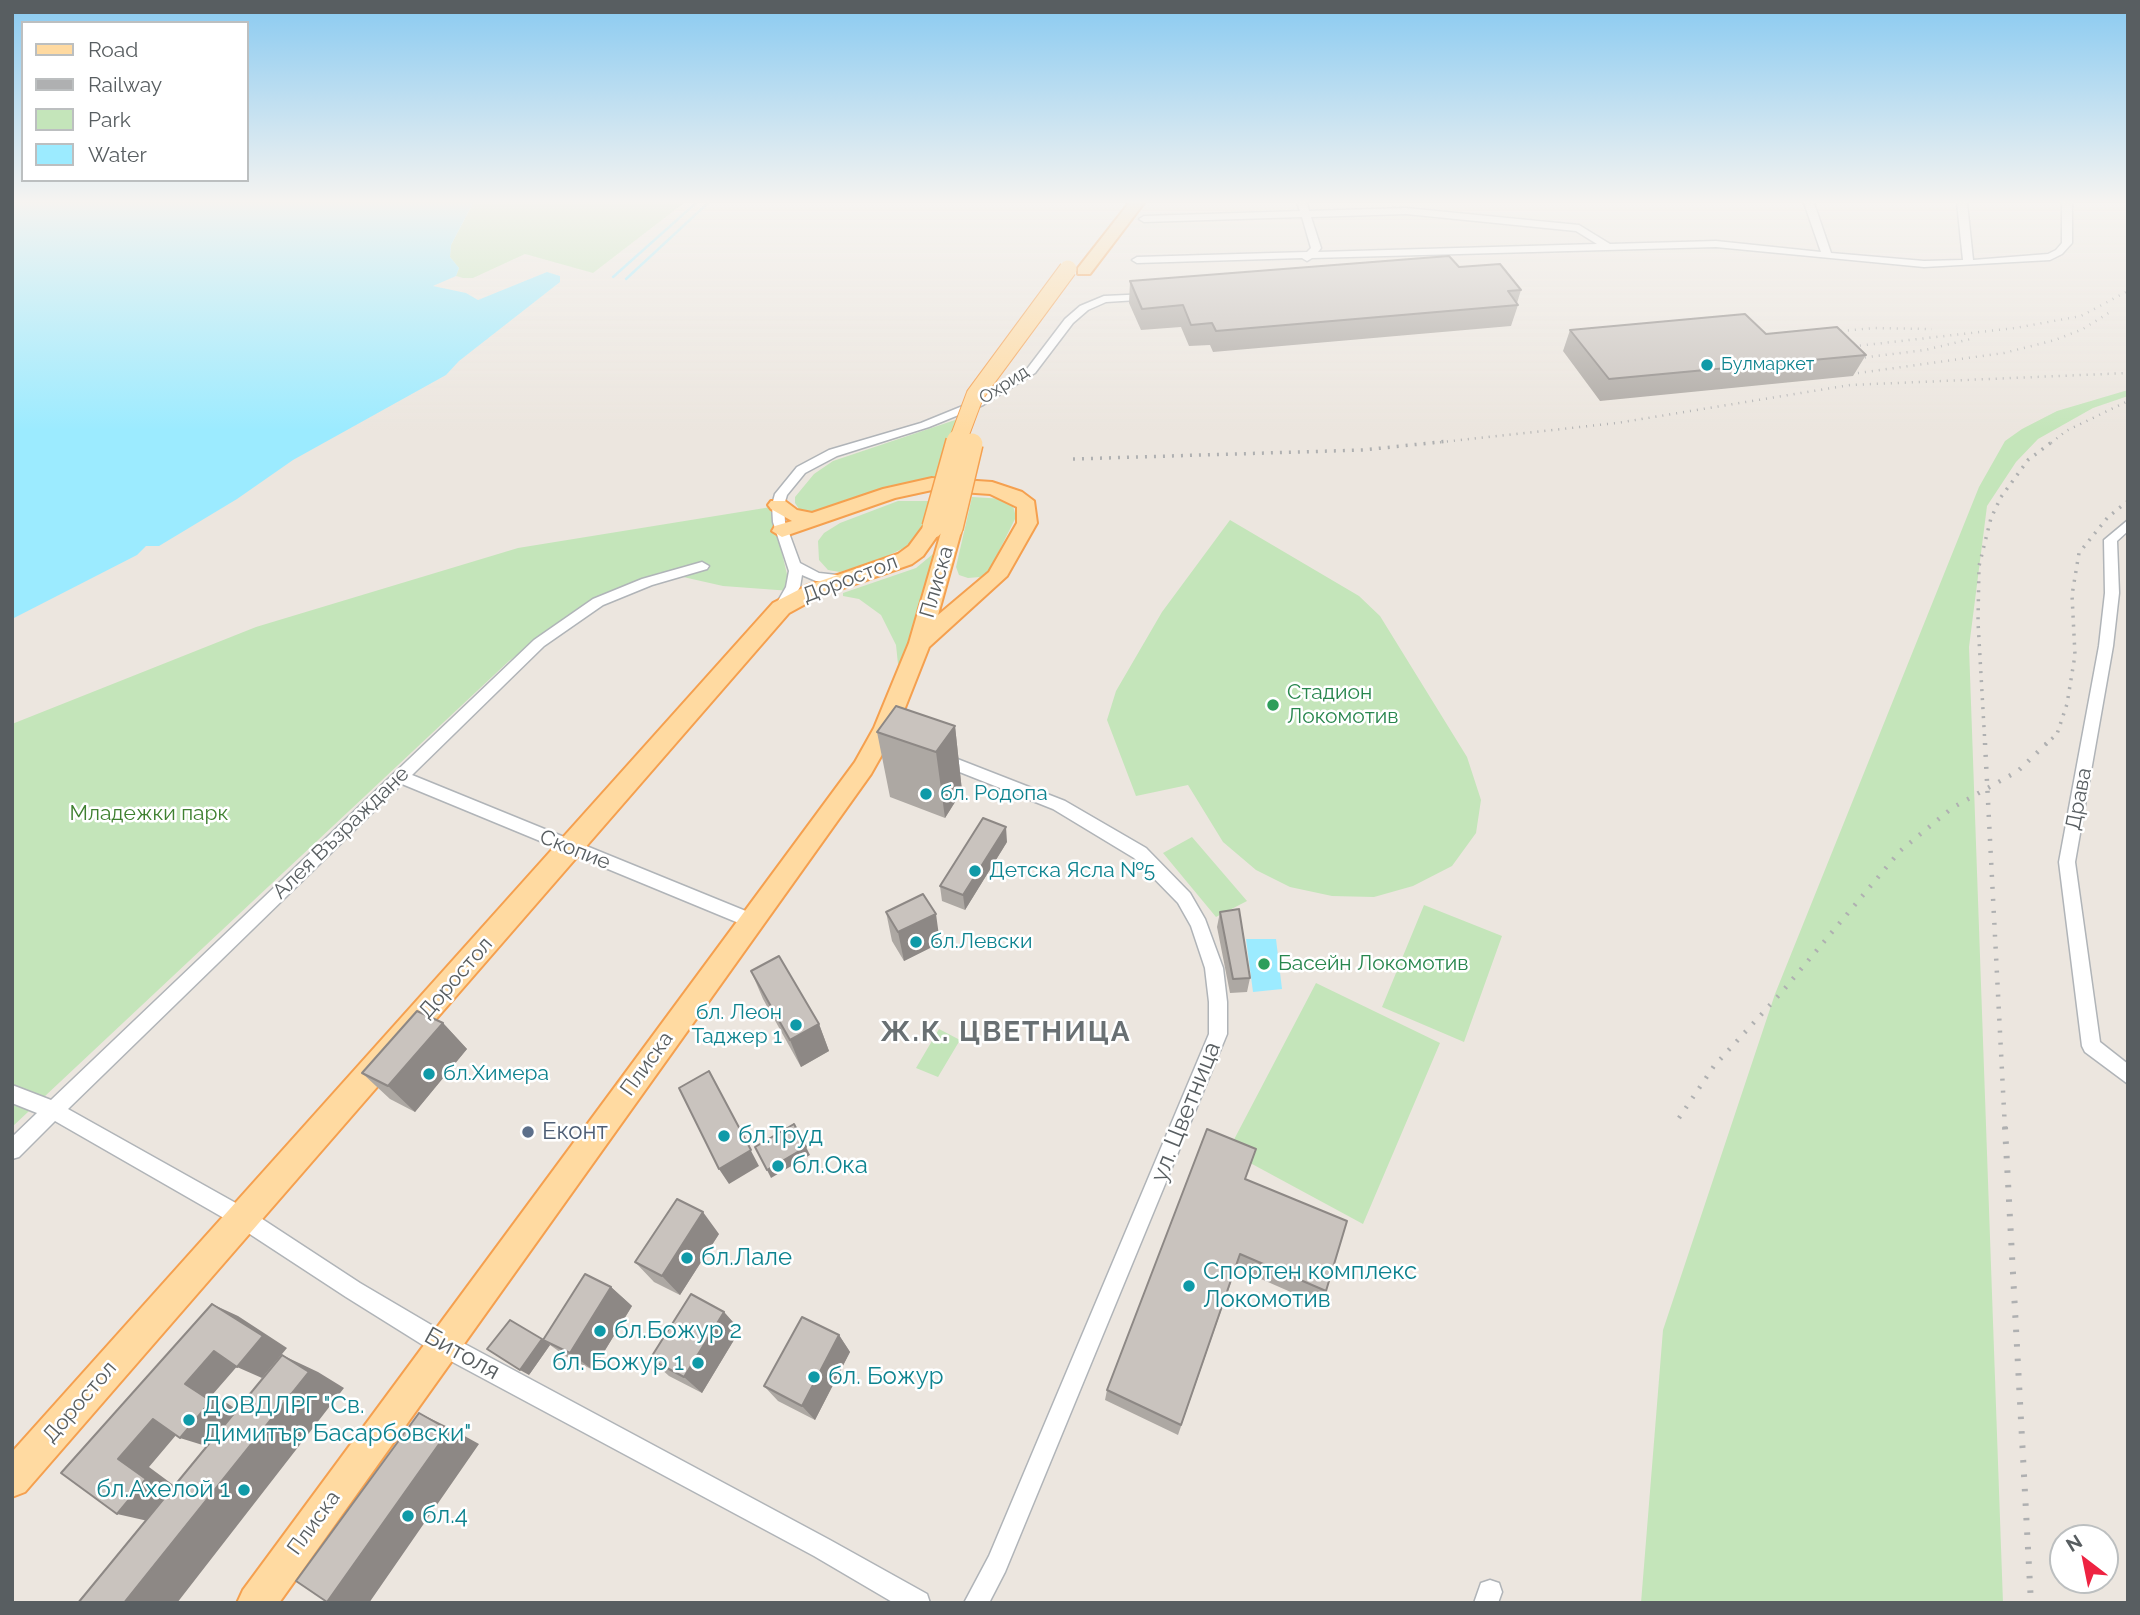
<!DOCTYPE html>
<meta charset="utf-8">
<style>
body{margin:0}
#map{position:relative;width:2140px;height:1615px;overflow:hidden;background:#ece6df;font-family:Raleway,sans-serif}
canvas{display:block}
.frame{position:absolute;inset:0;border:14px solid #585e61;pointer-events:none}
.legend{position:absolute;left:21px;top:21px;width:228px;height:161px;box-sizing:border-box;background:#fff;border:2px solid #bcbfc0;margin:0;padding:9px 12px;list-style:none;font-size:21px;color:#585e61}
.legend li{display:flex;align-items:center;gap:14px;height:35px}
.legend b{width:35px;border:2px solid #bcbfc0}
.north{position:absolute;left:2049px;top:1524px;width:70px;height:70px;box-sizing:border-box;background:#fff;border:2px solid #bcbfc0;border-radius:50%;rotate:328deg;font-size:19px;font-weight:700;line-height:28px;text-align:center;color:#585e61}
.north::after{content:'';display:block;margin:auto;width:24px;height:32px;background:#ee2342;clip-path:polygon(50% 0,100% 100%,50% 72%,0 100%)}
</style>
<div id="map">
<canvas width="2140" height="1615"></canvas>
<div class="frame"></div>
<ul class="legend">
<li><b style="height:9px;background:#ffdaa1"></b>Road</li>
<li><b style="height:9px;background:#afb0b1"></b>Railway</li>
<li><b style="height:19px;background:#c4e5ba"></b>Park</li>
<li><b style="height:19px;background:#9cebff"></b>Water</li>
</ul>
<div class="north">N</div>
</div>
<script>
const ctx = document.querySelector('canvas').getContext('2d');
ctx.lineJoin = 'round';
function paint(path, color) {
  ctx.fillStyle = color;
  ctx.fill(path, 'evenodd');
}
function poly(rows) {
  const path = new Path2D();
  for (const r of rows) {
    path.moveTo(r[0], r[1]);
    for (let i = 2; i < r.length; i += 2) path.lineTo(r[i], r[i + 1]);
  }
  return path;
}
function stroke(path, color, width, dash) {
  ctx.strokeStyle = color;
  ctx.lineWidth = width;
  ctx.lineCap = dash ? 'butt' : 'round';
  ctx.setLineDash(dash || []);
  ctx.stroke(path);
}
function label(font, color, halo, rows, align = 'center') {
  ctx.font = font + ' Raleway,sans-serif';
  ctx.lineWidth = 5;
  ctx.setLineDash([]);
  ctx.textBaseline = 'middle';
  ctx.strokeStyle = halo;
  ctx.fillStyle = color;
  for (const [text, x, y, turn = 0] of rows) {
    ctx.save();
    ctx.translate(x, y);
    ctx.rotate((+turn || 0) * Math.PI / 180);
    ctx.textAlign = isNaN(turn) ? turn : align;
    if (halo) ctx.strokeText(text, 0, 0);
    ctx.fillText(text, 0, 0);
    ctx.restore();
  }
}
paint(poly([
 [473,203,684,203,593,273,525,254,473,278,463,278,456,276,459,268,450,257,451,245],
 [2128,390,2128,396,2093,408,2038,439,2016,462,1987,506,1969,647,2003,1603,1641,1603,1663,1330,1775,994,1979,487,2005,441,2022,429,2057,411],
 [964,417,940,480,889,486,821,514,799,509,795,503,795,497,814,474,833,461],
 [972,497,1005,499,1013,506,1016,517,989,571,980,577,968,578,959,575,956,567],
 [898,501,930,501,924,526,914,543,879,560,840,572,828,570,819,560,818,541,824,533,840,523],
 [771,507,791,591,723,586,661,572,594,599,509,661,12,1127,12,724,256,627,518,548],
 [1230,520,1359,596,1380,616,1467,757,1481,800,1476,833,1452,866,1413,886,1374,897,1332,896,1290,887,1256,870,1223,842,1188,785,1136,796,1107,720,1116,691,1162,612],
 [939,549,905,658,898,664,896,645,881,615,859,599,843,596,843,593,916,568],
 [1192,837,1247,901,1216,917,1163,853],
 [1424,905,1502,936,1464,1042,1382,1007],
 [1316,983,1440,1043,1363,1224,1228,1151],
 [939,1029,960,1040,938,1077,916,1068]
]), '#c4e5ba');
paint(poly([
 [12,203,473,203,451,245,450,257,459,268,456,276,433,286,466,293,478,300,547,272,560,276,560,282,459,361,446,375,293,460,237,499,159,546,146,546,137,555,12,619],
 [1276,939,1282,989,1253,992,1246,939]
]), '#9cebff');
stroke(poly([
 [613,277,696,203],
 [626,279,708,203]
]), '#9cebff', 2.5);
const minor = poly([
 [1297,203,1307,203,1309,211,1406,208,1579,225,1610,244,1716,241,1821,252,1804,203,1814,203,1831,253,1924,261,1963,260,1957,203,1967,203,1973,260,2048,254,2056,250,2062,243,2062,203,2072,203,2072,243,2062,254,2050,260,1924,267,1716,247,1312,258,1307,261,1302,258,1137,263,1132,260,1137,257,1307,252,1311,248,1302,217,1144,222,1139,219,1144,216,1300,211,1297,203],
 [1406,214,1576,231,1597,244,1318,252,1321,248,1311,217,1406,214],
 [1149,294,1154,297,1153,299,1106,302,1088,310,1073,323,1035,373,983,405,929,427,837,456,805,473,787,495,784,505,785,522,800,563,819,573,846,576,853,580,846,584,816,581,802,575,800,587,786,611,776,611,774,608,786,587,789,571,773,522,772,505,775,494,797,467,829,450,921,423,975,401,1027,369,1065,319,1080,306,1104,296,1149,294],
 [2128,520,2128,531,2117,541,2119,593,2113,646,2075,862,2100,1042,2128,1064,2128,1084,2085,1052,2082,1046,2059,862,2099,646,2105,593,2104,540,2128,520],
 [702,562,709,566,707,569,652,585,603,605,544,646,412,775,758,916,760,921,758,926,752,928,746,926,402,784,68,1109,250,1211,360,1283,450,1336,830,1540,927,1594,930,1603,894,1603,814,1556,434,1352,346,1297,236,1225,55,1121,19,1157,12,1159,12,1137,37,1113,12,1103,12,1085,51,1100,534,640,593,599,642,579,702,562],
 [942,753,1065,801,1146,848,1190,893,1205,919,1223,968,1227,1002,1227,1034,1005,1572,989,1603,964,1603,989,1556,1209,1034,1209,1002,1205,968,1191,926,1178,903,1134,858,1053,809,937,763,934,759,942,753],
 [1490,1580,1499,1583,1502,1592,1498,1603,1474,1603,1481,1583,1490,1580]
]);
const primary = poly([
 [1129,203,1144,203,1090,274,1078,274,1078,268,1129,203],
 [932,478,992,482,1022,492,1034,501,1037,523,1007,576,929,647,897,728,871,774,279,1603,237,1603,243,1590,855,762,874,728,909,643,942,529,923,556,912,564,820,596,789,613,25,1492,12,1497,12,1452,773,603,806,586,898,554,909,546,926,523,933,521,943,527,952,522,962,528,938,615,989,572,1017,523,1017,507,990,494,932,490,895,498,782,537,772,531,775,526,792,521,771,509,768,505,771,501,785,501,797,510,812,513,883,489,932,478]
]);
stroke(minor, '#b0b4b8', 3);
stroke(primary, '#f5a04f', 4);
paint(minor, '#fff');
paint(primary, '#ffdaa1');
stroke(poly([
 [1820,333,1874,328,1932,329],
 [1839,348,2015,328,2081,316,2128,291],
 [1844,360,1925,350,1975,338],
 [1851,374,2004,353,2055,340,2083,329,2110,312],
 [1433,443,1617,423,1850,385,2128,373],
 [2051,443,2066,431,2128,401]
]), '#afb0b1', 2.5, [1, 6]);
stroke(poly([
 [1073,459,1363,450,1449,441],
 [1985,745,1978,622,1979,566,1991,518,2001,497,2028,460,2053,441],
 [2045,745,2057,734,2067,704,2075,655,2072,595,2079,553,2108,517,2128,501]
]), '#afb0b1', 3.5, [2, 7]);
stroke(poly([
 [1985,743,2005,1129],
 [1679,1118,1714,1066,1781,993,1900,851,1952,808,2018,771,2047,743]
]), '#afb0b1', 4.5, [2, 10]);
stroke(poly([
 [2005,1127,2031,1603]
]), '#afb0b1', 6, [2.5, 12]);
const primaryBridgeFar1 = poly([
 [957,443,975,395,1068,269]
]);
const primaryBridge = poly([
 [933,527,957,441],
 [952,528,972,444]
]);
stroke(primaryBridgeFar1, '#f5a04f', 19, []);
stroke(primaryBridge, '#f5a04f', 24, []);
stroke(primaryBridgeFar1, '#ffdaa1', 17);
stroke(primaryBridge, '#ffdaa1', 21);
paint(poly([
 [1459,267,1521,290,1517,303,1518,305,1511,326,1213,352,1210,345,1189,346,1181,327,1141,330,1129,303,1130,281],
 [1570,330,1766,334,1866,355,1853,376,1600,401,1563,351],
 [955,726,962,791,945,818,890,797,877,732],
 [1007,842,965,910,942,901,940,886],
 [886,912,940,943,904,961,892,941],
 [1220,912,1250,978,1247,992,1230,993,1217,927],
 [751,971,819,1024,829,1051,801,1067,763,999],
 [443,1023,467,1049,415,1112,390,1099,362,1073],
 [1246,1179,1326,1291,1318,1304,1236,1268,1178,1435,1105,1400,1107,1390],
 [719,1234,680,1295,654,1282,635,1262],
 [611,1287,632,1306,593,1370,567,1357,550,1345,529,1375,543,1340],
 [724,1312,740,1330,702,1393,669,1376,650,1359],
 [839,1335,850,1352,815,1420,778,1401,764,1386]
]), '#ada8a3');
paint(poly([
 [955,726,962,791,945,818,936,752],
 [1006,827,1007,842,965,910,963,895],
 [936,914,940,943,904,961,898,932],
 [443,1023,467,1049,415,1112,388,1086],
 [819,1024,829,1051,801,1067,790,1040],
 [709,1071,759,1166,729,1184,719,1169],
 [806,1147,810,1155,771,1178,767,1170],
 [703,1212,719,1234,680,1295,662,1276],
 [611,1287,632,1306,593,1370,570,1353],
 [212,1304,238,1316,287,1348,262,1378,237,1367],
 [724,1312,740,1330,702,1393,684,1377],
 [839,1335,850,1352,815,1420,802,1406],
 [542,1339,550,1345,529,1375,520,1370],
 [214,1351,240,1363,213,1394,239,1411,209,1447,180,1438,185,1384],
 [282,1355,318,1372,344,1388,177,1603,124,1603],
 [419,1413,450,1428,479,1444,369,1603,327,1602],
 [153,1419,182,1428,149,1467,176,1487,148,1521,117,1514,118,1459]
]), '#8d8885');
const building = poly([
 [1449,256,1459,267,1500,264,1521,290,1508,291,1518,305,1216,331,1212,323,1191,325,1183,305,1142,309,1130,281,1449,256],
 [1745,314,1766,334,1837,327,1866,355,1609,379,1570,330,1745,314],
 [896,706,955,726,936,752,877,732,896,706],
 [983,818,1006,827,963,895,940,886,983,818],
 [923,894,936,914,898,932,886,912,923,894],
 [1239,909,1250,978,1233,979,1220,912,1239,909],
 [779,956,819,1024,790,1040,751,971,779,956],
 [417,1011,443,1023,388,1086,362,1073,417,1011],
 [709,1071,751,1150,719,1169,679,1088,709,1071],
 [794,1124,806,1147,767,1170,755,1147,794,1124],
 [1207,1129,1256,1149,1245,1179,1347,1221,1326,1291,1240,1254,1181,1425,1107,1390,1207,1129],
 [677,1199,703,1212,662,1276,635,1262,677,1199],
 [585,1274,611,1287,570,1353,543,1340,585,1274],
 [691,1294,724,1312,684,1377,650,1359,691,1294],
 [212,1304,263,1336,237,1367,214,1351,185,1384,211,1401,180,1438,153,1419,118,1459,146,1479,117,1514,61,1473,212,1304],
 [802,1317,839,1335,802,1406,764,1386,802,1317],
 [510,1320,542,1339,520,1370,487,1349,510,1320],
 [282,1355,309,1372,124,1603,78,1603,282,1355],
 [419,1413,449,1430,327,1602,296,1581,419,1413]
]);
paint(building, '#c9c3be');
stroke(building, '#8d8885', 2);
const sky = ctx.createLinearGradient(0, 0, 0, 430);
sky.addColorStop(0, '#89caf1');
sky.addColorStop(0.47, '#f6f4f1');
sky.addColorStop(1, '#f6f4f100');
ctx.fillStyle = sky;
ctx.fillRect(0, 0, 2140, 430);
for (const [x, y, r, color] of [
 [1707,365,7,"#0f9aa8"],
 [1273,705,7,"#2e9e5b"],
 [926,794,7,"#0f9aa8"],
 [975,871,7,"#0f9aa8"],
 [916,942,7,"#0f9aa8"],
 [1264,964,7,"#2e9e5b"],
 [796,1025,7,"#0f9aa8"],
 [429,1074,7,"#0f9aa8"],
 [528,1132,7,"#5c6f8a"],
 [724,1136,7,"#0f9aa8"],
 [778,1166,7,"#0f9aa8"],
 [687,1258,7,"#0f9aa8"],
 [1189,1286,7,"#0f9aa8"],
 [600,1331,7,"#0f9aa8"],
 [698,1363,7,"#0f9aa8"],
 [814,1377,7,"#0f9aa8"],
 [189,1420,7,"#0f9aa8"],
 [244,1490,7,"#0f9aa8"],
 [408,1516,7,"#0f9aa8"]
]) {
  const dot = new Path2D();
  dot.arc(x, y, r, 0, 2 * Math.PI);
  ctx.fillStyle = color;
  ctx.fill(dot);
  stroke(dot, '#fff', 2.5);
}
label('18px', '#0d838f', '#fff', [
 ["Булмаркет",1721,365]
], 'left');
label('18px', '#585e61', '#fff', [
 ["Охрид",1004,385,-33]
]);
label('21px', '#585e61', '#fff', [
 ["Доростол",850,579,-21],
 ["Плиска",937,582,-74],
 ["Драва",2079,799,-79],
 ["Алея Възраждане",341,833,-44],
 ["Скопие",575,850,22],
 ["Доростол",456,978,-49],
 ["Плиска",647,1064,-54],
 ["Доростол",80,1402,-49],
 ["Плиска",314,1523,-54]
]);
label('21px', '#27864d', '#fff', [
 ["Стадион",1287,693],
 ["Локомотив",1287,717],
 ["Басейн Локомотив",1278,964]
], 'left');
label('21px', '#0d838f', '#fff', [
 ["бл. Родопа",940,794],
 ["Детска Ясла №5",989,871],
 ["бл.Левски",930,942],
 ["бл. Леон",782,1013,"right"],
 ["Таджер 1",782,1037,"right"],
 ["бл.Химера",443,1074]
], 'left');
label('21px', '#3f8030', '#fff', [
 ["Младежки парк",149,814]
]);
label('24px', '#585e61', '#fff', [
 ["ул. Цветница",1186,1112,-68],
 ["Битоля",462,1354,29]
]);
label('24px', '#4e5e75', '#fff', [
 ["Еконт",542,1132]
], 'left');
label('24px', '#0d838f', '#fff', [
 ["бл.Труд",738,1136],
 ["бл.Ока",792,1166],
 ["бл.Лале",701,1258],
 ["Спортен комплекс",1203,1272],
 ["Локомотив",1203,1300],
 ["бл.Божур 2",614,1331],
 ["бл. Божур 1",684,1363,"right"],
 ["бл. Божур",828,1377],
 ["ДОВДЛРГ \"Св.",203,1406],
 ["Димитър Басарбовски\"",203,1434],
 ["бл.Ахелой 1",230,1490,"right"],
 ["бл.4",422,1516]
], 'left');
ctx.letterSpacing = '2px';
label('bold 28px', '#697073', '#fff', [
 ["Ж.К. ЦВЕТНИЦА",1006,1033]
]);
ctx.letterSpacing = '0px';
</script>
